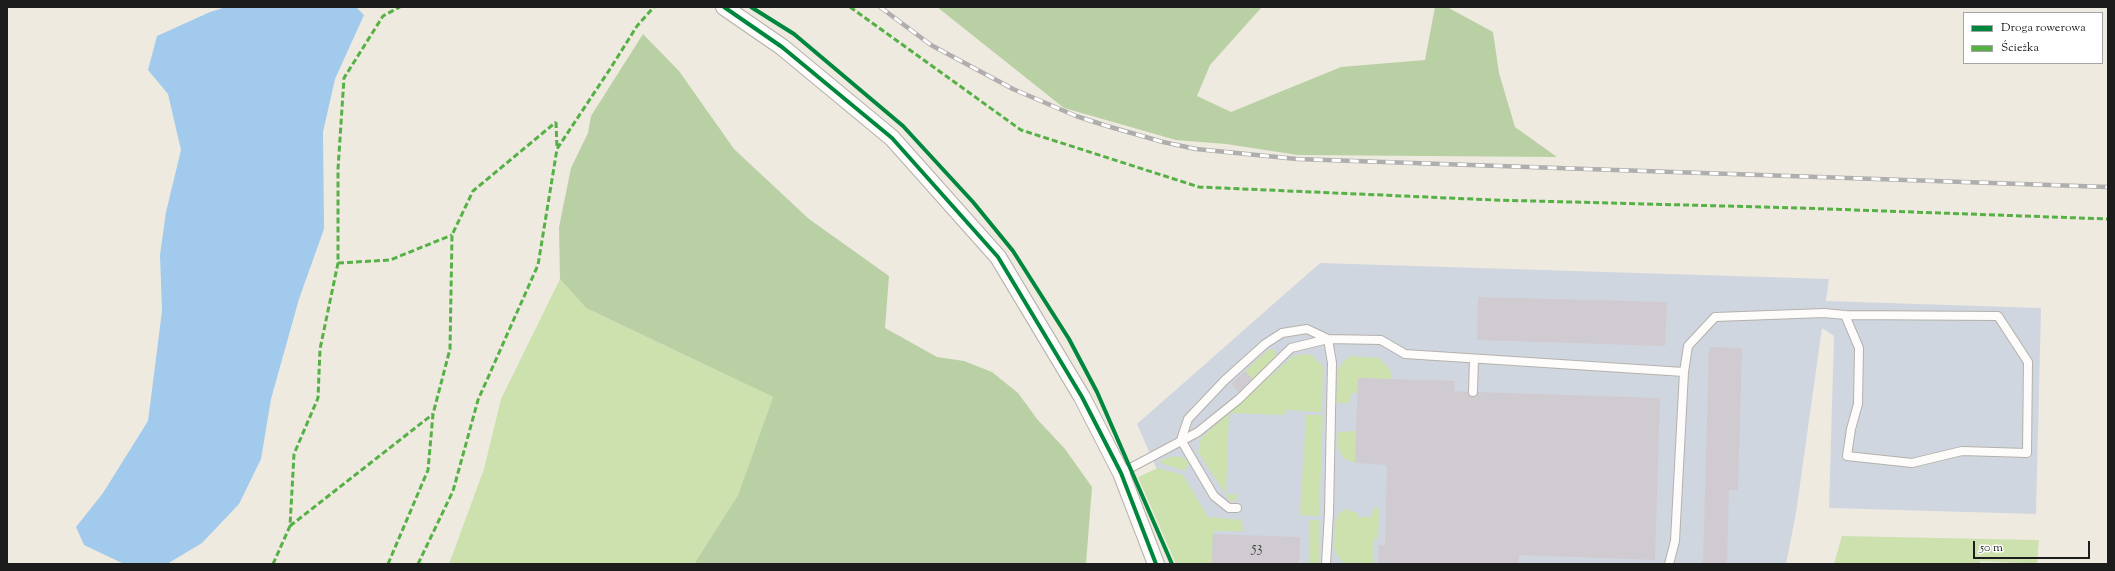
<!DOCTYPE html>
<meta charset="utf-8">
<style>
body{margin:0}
#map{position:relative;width:2115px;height:571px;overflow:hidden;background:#efeae0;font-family:"Sorts Mill Goudy",serif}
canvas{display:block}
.frame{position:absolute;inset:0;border:8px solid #1c1c1c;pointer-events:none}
.legend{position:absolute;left:1963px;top:12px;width:140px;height:52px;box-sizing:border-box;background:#fff;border:1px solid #a4a4a4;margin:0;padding:5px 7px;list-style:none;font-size:12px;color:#1c1c1c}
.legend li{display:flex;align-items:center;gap:8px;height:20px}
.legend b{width:20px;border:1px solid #a4a4a4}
.scale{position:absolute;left:1973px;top:541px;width:117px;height:18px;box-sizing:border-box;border:2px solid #1c1c1c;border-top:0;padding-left:5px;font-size:12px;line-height:14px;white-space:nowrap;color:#1c1c1c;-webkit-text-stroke:3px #fff;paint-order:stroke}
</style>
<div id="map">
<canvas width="2115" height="571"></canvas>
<div class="frame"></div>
<ul class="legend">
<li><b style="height:5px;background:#00873e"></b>Droga rowerowa</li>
<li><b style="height:5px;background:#55b145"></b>Ścieżka</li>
</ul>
<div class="scale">50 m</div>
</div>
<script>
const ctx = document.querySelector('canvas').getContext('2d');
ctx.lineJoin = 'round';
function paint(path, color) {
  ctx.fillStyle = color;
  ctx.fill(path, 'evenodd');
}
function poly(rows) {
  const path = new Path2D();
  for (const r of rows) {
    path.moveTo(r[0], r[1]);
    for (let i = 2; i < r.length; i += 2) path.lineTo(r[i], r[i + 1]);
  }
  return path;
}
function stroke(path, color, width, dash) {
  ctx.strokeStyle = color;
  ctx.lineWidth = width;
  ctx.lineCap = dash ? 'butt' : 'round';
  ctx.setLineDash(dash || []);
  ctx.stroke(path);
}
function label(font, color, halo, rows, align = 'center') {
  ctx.font = font + ' "Sorts Mill Goudy",serif';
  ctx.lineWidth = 3.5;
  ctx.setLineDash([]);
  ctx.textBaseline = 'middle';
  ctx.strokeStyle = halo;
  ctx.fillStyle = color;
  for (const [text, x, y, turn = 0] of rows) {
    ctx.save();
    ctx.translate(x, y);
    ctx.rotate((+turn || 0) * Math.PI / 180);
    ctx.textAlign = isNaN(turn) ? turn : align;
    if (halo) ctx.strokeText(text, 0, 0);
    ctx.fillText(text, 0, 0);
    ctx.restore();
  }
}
paint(poly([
 [1320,263,1829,279,1826,301,2041,308,2036,514,1829,508,1834,336,1822,328,1796,513,1786,564,1198,564,1137,424]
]), '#d0d6df');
paint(poly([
 [560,279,586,308,773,397,738,495,694,564,449,564,484,469,501,399],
 [1273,349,1278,356,1254,381,1245,371,1268,350],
 [1305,354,1312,355,1323,367,1322,412,1285,410,1285,415,1229,413,1226,494,1239,495,1234,501,1230,501,1198,452,1201,438,1293,356],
 [1351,356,1379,358,1390,369,1392,379,1358,378,1357,393,1351,393,1350,403,1336,403,1338,369,1344,361],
 [1306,415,1323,415,1319,516,1300,515],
 [1356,431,1355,463,1344,459,1337,447,1337,432],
 [1178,456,1187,460,1189,463,1185,471,1158,462,1169,457],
 [1158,468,1183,475,1208,517,1242,520,1243,531,1213,531,1212,564,1176,564,1138,477],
 [1373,508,1379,508,1378,539,1374,539,1373,564,1347,564,1340,560,1334,549,1335,522,1339,513,1346,509,1350,510,1351,512,1358,512,1358,517,1372,517],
 [1310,520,1320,520,1319,564,1309,564],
 [1842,536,2039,540,2037,564,1981,561,1979,564,1834,564]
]), '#cce1ae');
paint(poly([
 [937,7,1262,7,1210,65,1197,96,1231,112,1341,67,1425,60,1435,7,1447,7,1493,32,1499,73,1515,127,1557,157,1298,155,1226,144,1176,140,1064,108],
 [643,34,679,71,734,149,809,219,889,276,885,328,937,357,964,361,992,372,1018,393,1037,419,1065,449,1092,487,1086,564,694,564,738,495,773,397,586,308,560,279,559,227,571,168,588,133,591,116]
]), '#b9d0a4');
paint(poly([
 [226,7,356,7,364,15,335,79,323,132,324,229,299,299,271,399,261,459,239,504,202,543,167,564,122,563,84,545,76,527,103,493,148,421,162,311,160,255,166,212,181,150,168,94,148,70,157,36,210,12]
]), '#a1caed');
paint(poly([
 [1478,297,1667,302,1665,346,1477,340],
 [1709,347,1742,348,1738,490,1729,490,1727,564,1703,564],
 [1245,371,1252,379,1238,392,1231,384],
 [1358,378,1455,381,1454,391,1468,392,1472,397,1476,397,1478,392,1660,398,1655,560,1519,555,1519,564,1378,564,1379,545,1385,545,1387,465,1355,463],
 [1213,534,1300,537,1299,564,1212,564]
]), '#d0cbd0');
const service = poly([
 [1473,392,1474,359],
 [1121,473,1198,432,1239,399,1291,348,1328,339,1381,340,1405,354,1684,372],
 [1237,508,1229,508,1214,496,1181,440,1188,419,1225,380,1265,344,1282,333,1307,329,1328,339],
 [1326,564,1329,513,1332,363,1328,339],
 [1669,564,1675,541,1684,372,1688,346,1715,317,1824,313,1845,315,1998,316,2028,362,2027,453,1962,451,1912,463,1847,456,1851,429,1858,404,1859,348,1845,315]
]);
const minor = poly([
 [724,7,782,47,892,138,998,257,1082,397,1121,473,1156,564]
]);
stroke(service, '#b4b1ab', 10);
stroke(minor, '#b4b1ab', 18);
stroke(service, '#fdfcfa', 8);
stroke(minor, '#fdfcfa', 16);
const rail = poly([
 [880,7,931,45,1013,89,1076,116,1107,126,1163,142,1196,149,1297,159,2108,187]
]);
stroke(rail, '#afaead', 4.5);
stroke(rail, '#fff', 3, [9]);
stroke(poly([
 [850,7,1021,130,1199,187,1494,200,1800,208,2108,219],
 [556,122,557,149],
 [338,263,390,260,452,235],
 [290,526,433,414],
 [273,564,290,526,294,454,318,398,320,349,338,263,338,169,344,78,383,16,400,7],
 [388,564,428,470,433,414,450,349,452,235,473,191,556,122],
 [418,564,453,491,478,400,538,265,557,149,610,69,637,26,654,7]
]), '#55b145', 3, [6, 3]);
stroke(poly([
 [724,7,782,47,892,138,998,257,1082,397,1121,473,1156,564],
 [751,7,794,34,903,126,973,202,1013,251,1069,339,1097,392,1172,564]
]), '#00873e', 4);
label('15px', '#494849', null, [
 ["53",1257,549]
]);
</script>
